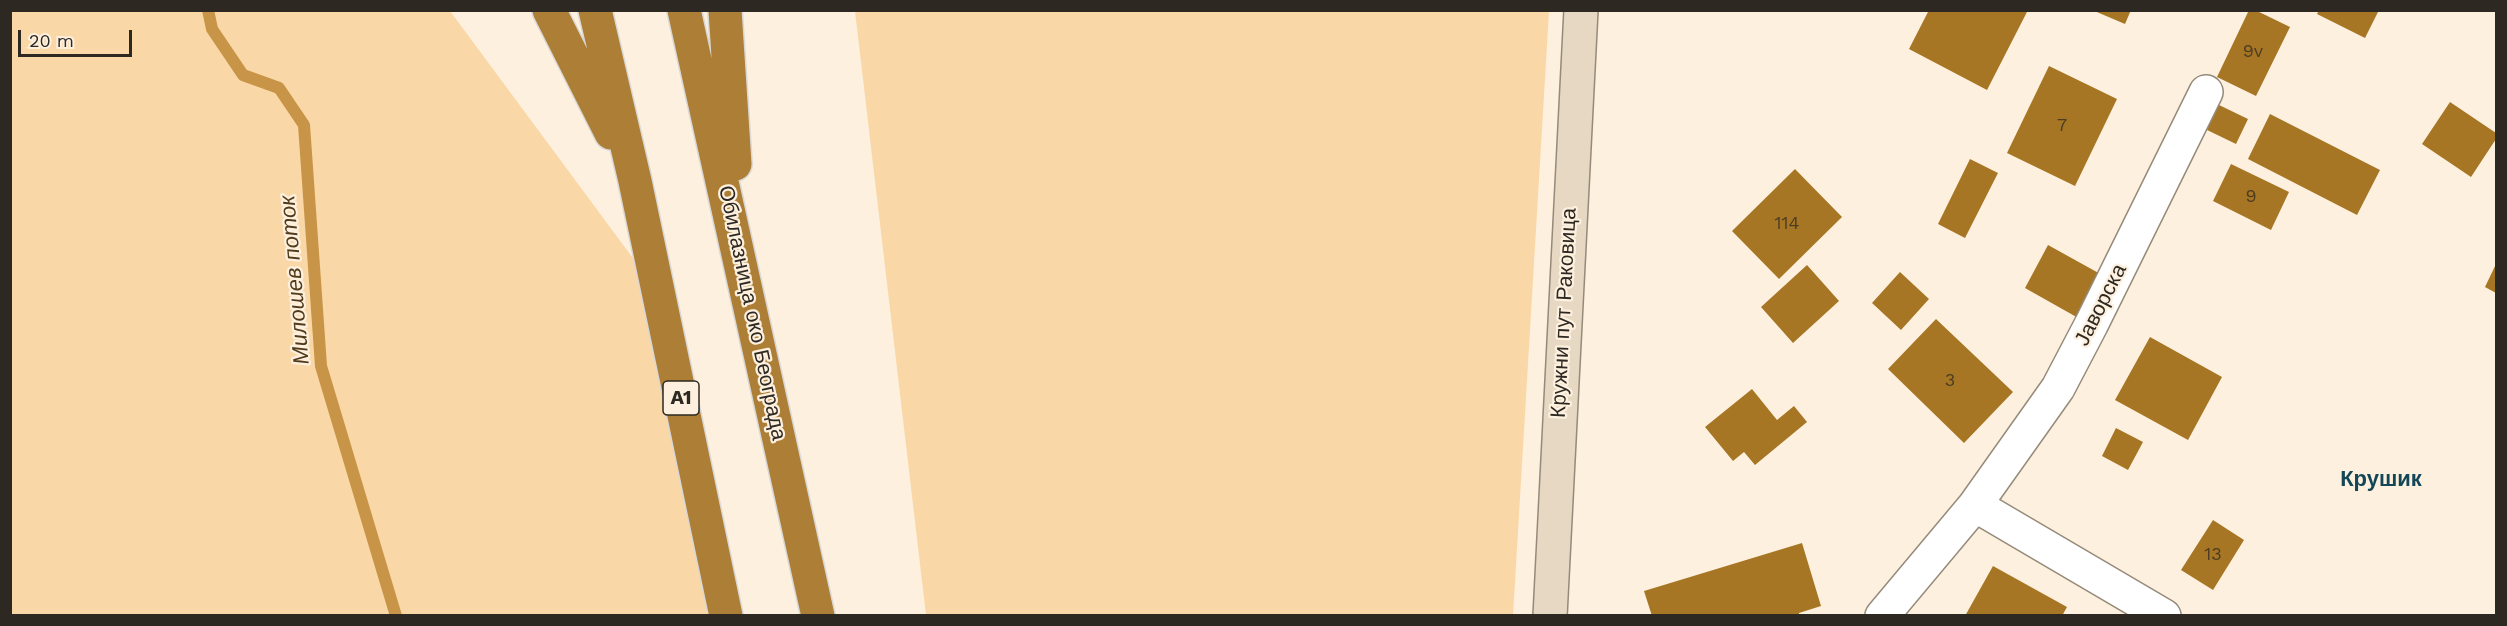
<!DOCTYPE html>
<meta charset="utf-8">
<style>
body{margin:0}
#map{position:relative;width:2507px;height:626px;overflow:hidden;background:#fdf0de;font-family:"Work Sans",sans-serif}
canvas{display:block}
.frame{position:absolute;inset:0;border:12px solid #2d2821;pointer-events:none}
.scale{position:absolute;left:18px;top:30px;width:114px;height:27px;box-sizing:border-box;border:3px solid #2d2821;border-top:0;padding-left:8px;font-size:18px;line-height:21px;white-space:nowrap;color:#2d2821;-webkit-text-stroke:4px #fdf0de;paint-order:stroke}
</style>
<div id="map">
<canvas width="2507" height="626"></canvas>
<div class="frame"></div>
<div class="scale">20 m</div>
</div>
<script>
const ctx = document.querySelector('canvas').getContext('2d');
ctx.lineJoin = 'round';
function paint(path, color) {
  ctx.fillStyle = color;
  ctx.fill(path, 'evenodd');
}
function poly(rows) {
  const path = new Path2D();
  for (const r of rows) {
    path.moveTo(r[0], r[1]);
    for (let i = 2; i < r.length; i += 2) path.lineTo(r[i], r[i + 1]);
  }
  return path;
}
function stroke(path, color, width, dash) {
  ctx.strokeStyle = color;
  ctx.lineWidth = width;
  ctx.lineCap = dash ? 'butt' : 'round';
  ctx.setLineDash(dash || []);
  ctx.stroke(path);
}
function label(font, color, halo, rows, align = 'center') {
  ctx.font = font + ' "Work Sans",sans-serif';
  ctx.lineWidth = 4.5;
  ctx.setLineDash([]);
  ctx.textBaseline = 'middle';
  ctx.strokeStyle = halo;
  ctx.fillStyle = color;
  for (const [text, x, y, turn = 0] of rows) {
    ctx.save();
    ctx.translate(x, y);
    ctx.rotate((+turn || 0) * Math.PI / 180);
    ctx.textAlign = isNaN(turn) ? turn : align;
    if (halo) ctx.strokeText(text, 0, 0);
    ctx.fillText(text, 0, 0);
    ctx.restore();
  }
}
paint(poly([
 [10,11,450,11,675,315,734,615,11,615],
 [855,11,1549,11,1513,615,926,615]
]), '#fad7a6');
stroke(poly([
 [208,10,212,29,243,75,279,88,304,125,321,366,396,616]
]), '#c89548', 12);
paint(poly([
 [1929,10,2028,10,1987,90,1909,49],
 [2092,10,2131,10,2125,24],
 [2249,10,2255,10,2290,27,2256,96,2217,77],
 [2319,10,2379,10,2365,38,2317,14],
 [2049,66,2117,99,2075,186,2007,153],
 [2450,102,2496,133,2496,139,2471,177,2422,144],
 [2217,104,2248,119,2236,144,2205,129],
 [2270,114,2380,170,2357,215,2248,159],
 [1970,159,1998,173,1965,238,1938,224],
 [2231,164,2289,192,2271,230,2213,201],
 [1795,169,1842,217,1779,279,1732,231],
 [2048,245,2104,276,2080,319,2025,288],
 [2496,264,2496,293,2485,287],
 [1807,265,1839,301,1793,343,1761,307],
 [1900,272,1929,299,1901,330,1872,303],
 [1936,319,2013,392,1964,443,1888,369],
 [2150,337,2222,377,2188,440,2115,400],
 [1752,389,1777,420,1794,406,1807,422,1755,465,1744,452,1733,461,1705,427],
 [2116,428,2143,442,2128,470,2102,456],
 [2213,520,2244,540,2213,590,2181,570],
 [1802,543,1821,606,1799,613,1799,616,1652,616,1644,591],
 [1993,566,2067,607,2062,616,1965,616]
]), '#a77624');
const street = poly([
 [1975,505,2058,388,2091,325,2206,92],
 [1882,616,1975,505,2164,616]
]);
const secondary = poly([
 [1550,616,1581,10]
]);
const highway = poly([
 [549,10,611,133],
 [595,10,635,181,726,616],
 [684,10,818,616],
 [725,10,735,164]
]);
stroke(street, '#968a7a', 36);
stroke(secondary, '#968a7a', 36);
stroke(highway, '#d9d8d7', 36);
stroke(street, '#fff', 33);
stroke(secondary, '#e6d8c2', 33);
stroke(highway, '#ad7e35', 33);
label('18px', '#4c3c22', null, [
 ["9v",2253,52],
 ["7",2062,126],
 ["9",2251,197],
 ["114",1787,224],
 ["3",1950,381],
 ["13",2213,555]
]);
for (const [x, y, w] of [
 [681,398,36]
]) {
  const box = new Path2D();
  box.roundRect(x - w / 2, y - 17, w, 34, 4.5);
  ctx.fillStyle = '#fdf0de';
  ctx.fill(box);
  stroke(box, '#2d2821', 1.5);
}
label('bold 20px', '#2d2821', null, [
 ["A1",681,398]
]);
label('21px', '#2d2821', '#fdf0de', [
 ["Јаворска",2101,305,-63],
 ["Обилазница око Београда",752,313,78],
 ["Кружни пут Раковица",1564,313,-87]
]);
label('italic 22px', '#513b1a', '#fdf0de', [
 ["Милошев поток",295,280,-95]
]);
label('bold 22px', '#134657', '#fdf0de', [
 ["Крушик",2381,480]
]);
</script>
